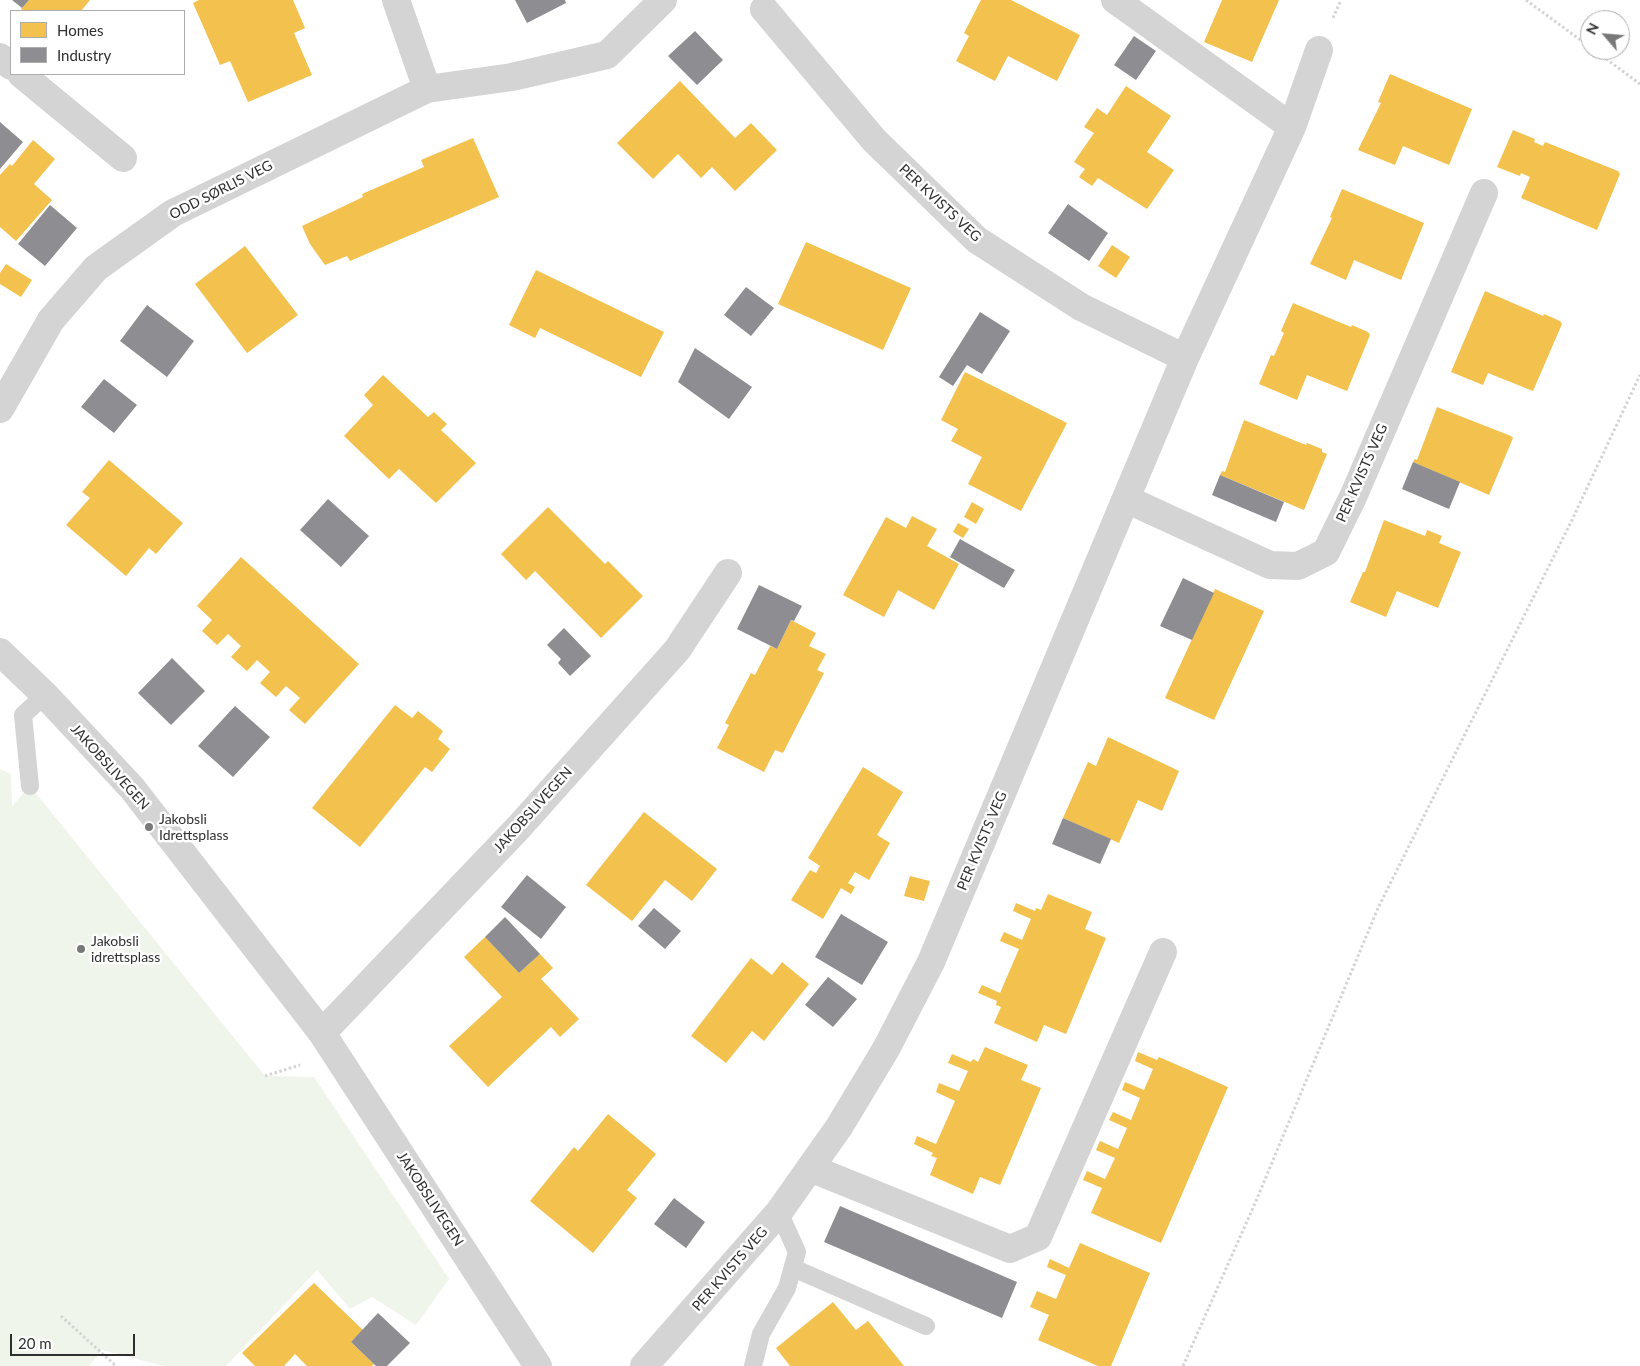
<!DOCTYPE html>
<meta charset="utf-8">
<style>
body{margin:0}
#map{position:relative;width:1640px;height:1366px;overflow:hidden;background:#fff;font-family:Lato,sans-serif}
canvas{display:block}
.legend{position:absolute;left:10px;top:10px;width:175px;height:65px;box-sizing:border-box;background:#fff;border:1px solid #acacac;margin:0;padding:6px 9px;list-style:none;font-size:15px;color:#2f2f2f}
.legend li{display:flex;align-items:center;gap:10px;height:25px}
.legend b{width:25px;border:1px solid #acacac}
.north{position:absolute;left:1580px;top:10px;width:50px;height:50px;box-sizing:border-box;background:#fff;border:1px solid #acacac;border-radius:50%;rotate:297deg;font-size:14px;font-weight:700;line-height:20px;text-align:center;color:#2f2f2f}
.north::after{content:'';display:block;margin:auto;width:18px;height:22px;background:#787878;clip-path:polygon(50% 0,100% 100%,50% 72%,0 100%)}
.scale{position:absolute;left:10px;top:1334px;width:125px;height:22px;box-sizing:border-box;border:2px solid #2f2f2f;border-top:0;padding-left:6px;font-size:15px;line-height:18px;white-space:nowrap;color:#2f2f2f;-webkit-text-stroke:4px #fff;paint-order:stroke}
</style>
<div id="map">
<canvas width="1640" height="1366"></canvas>
<ul class="legend">
<li><b style="height:14px;background:#f2c14e"></b>Homes</li>
<li><b style="height:14px;background:#8d8d92"></b>Industry</li>
</ul>
<div class="north">N</div>
<div class="scale">20 m</div>
</div>
<script>
const ctx = document.querySelector('canvas').getContext('2d');
ctx.lineJoin = 'round';
function paint(path, color) {
  ctx.fillStyle = color;
  ctx.fill(path, 'evenodd');
}
function poly(rows) {
  const path = new Path2D();
  for (const r of rows) {
    path.moveTo(r[0], r[1]);
    for (let i = 2; i < r.length; i += 2) path.lineTo(r[i], r[i + 1]);
  }
  return path;
}
function stroke(path, color, width, dash) {
  ctx.strokeStyle = color;
  ctx.lineWidth = width;
  ctx.lineCap = dash ? 'butt' : 'round';
  ctx.setLineDash(dash || []);
  ctx.stroke(path);
}
function label(font, color, halo, rows, align = 'center') {
  ctx.font = font + ' Lato,sans-serif';
  ctx.lineWidth = 5;
  ctx.setLineDash([]);
  ctx.textBaseline = 'middle';
  ctx.strokeStyle = halo;
  ctx.fillStyle = color;
  for (const [text, x, y, turn = 0] of rows) {
    ctx.save();
    ctx.translate(x, y);
    ctx.rotate((+turn || 0) * Math.PI / 180);
    ctx.textAlign = isNaN(turn) ? turn : align;
    if (halo) ctx.strokeText(text, 0, 0);
    ctx.fillText(text, 0, 0);
    ctx.restore();
  }
}
paint(poly([
 [0,769,11,774,12,806,30,786,265,1076,314,1077,449,1279,416,1325,372,1297,350,1309,317,1270,226,1366,164,1366,102,1350,89,1366,0,1366]
]), '#eff5eb');
paint(poly([
 [29,0,90,0,81,11,24,11,21,9],
 [199,0,293,0,305,28,294,33,312,75,248,102,230,61,220,65,193,3],
 [981,0,1011,0,1080,35,1057,81,1008,56,995,81,956,61,969,36,964,33],
 [1222,0,1279,0,1252,62,1204,42],
 [1390,74,1472,109,1449,165,1403,146,1395,165,1358,150,1381,103,1378,102],
 [680,81,735,138,751,123,777,150,735,191,712,167,701,178,678,154,653,179,617,143],
 [1126,86,1171,116,1147,152,1174,170,1147,209,1098,178,1092,186,1079,177,1085,169,1074,162,1094,133,1084,127,1097,108,1107,115],
 [1513,130,1535,139,1534,142,1543,146,1545,142,1618,171,1620,174,1597,230,1521,198,1530,177,1521,173,1520,176,1497,167],
 [473,138,499,197,350,261,347,256,325,265,310,244,302,226,363,197,362,194,424,167,421,160],
 [33,140,55,159,34,184,52,200,16,241,0,227,0,175,10,164,12,166],
 [1342,189,1424,223,1401,280,1354,260,1346,280,1310,264,1332,218,1330,217],
 [806,242,911,288,883,350,778,304],
 [1112,245,1130,257,1116,278,1098,266],
 [245,246,298,315,247,353,195,284],
 [6,264,32,280,21,297,0,284,0,273],
 [536,270,664,332,641,377,540,328,535,338,509,325],
 [1485,291,1543,316,1544,314,1560,321,1562,324,1533,391,1488,373,1483,385,1451,372],
 [1293,303,1351,327,1352,325,1368,332,1370,335,1347,391,1307,375,1297,400,1259,384,1271,355,1274,356,1284,333,1281,331],
 [965,372,1067,423,1021,511,968,484,982,457,951,441,958,429,941,420],
 [383,375,428,417,434,412,447,424,441,430,476,463,436,503,399,469,389,479,344,436,373,405,364,395],
 [1437,407,1511,436,1513,438,1489,495,1413,462,1415,459,1417,460],
 [1244,420,1306,445,1307,443,1322,449,1322,452,1327,454,1304,510,1220,475,1222,471,1225,472],
 [109,460,183,523,156,554,149,548,126,576,66,525,90,498,82,492],
 [972,502,984,509,976,524,964,517],
 [548,507,605,564,608,561,643,596,601,638,535,571,526,580,501,554],
 [912,516,937,529,927,546,959,564,934,610,898,590,884,617,843,595,886,517,906,528],
 [1384,520,1425,536,1427,530,1442,536,1439,543,1461,552,1438,608,1397,591,1386,617,1350,602,1363,572,1365,572],
 [958,523,969,529,963,538,953,532],
 [241,557,359,664,305,724,289,710,300,698,286,686,276,697,260,683,270,672,257,660,247,671,231,657,241,646,228,634,217,645,202,631,212,620,197,606],
 [1215,589,1264,611,1214,720,1165,698],
 [791,620,816,633,809,646,826,654,817,670,824,673,783,753,775,750,764,772,717,748,729,725,725,723,751,673,755,675,770,646,777,649],
 [395,705,412,718,418,711,443,731,438,739,450,749,432,772,425,767,360,847,312,808],
 [1108,737,1179,771,1162,811,1138,800,1119,843,1063,818,1088,762,1096,766],
 [863,767,903,792,877,835,890,843,869,880,855,872,848,883,855,887,851,894,841,888,823,919,791,900,810,870,816,873,820,866,808,858],
 [644,812,717,869,692,901,665,880,632,921,586,885],
 [910,876,930,881,924,901,904,896],
 [1048,894,1092,912,1085,929,1106,938,1066,1034,1044,1025,1037,1042,994,1023,1001,1007,996,1005,997,1001,978,993,982,985,1000,993,1019,949,1000,941,1004,932,1022,940,1031,919,1013,911,1016,903,1035,911,1036,908,1041,910],
 [485,937,519,973,540,954,553,968,541,979,579,1019,560,1037,551,1027,488,1087,449,1046,502,997,464,957],
 [751,958,772,975,782,962,809,984,764,1041,752,1031,726,1063,691,1036],
 [985,1047,1028,1065,1021,1080,1041,1088,1000,1185,980,1177,973,1194,930,1175,937,1158,931,1156,933,1153,914,1144,917,1136,936,1144,955,1101,936,1092,939,1083,959,1091,968,1071,948,1063,952,1054,971,1062,973,1059,978,1062],
 [1138,1052,1157,1060,1159,1057,1228,1087,1161,1243,1091,1213,1102,1188,1083,1180,1087,1171,1105,1179,1115,1158,1096,1150,1100,1141,1118,1149,1127,1128,1109,1120,1113,1112,1131,1120,1140,1098,1122,1090,1125,1082,1144,1090,1153,1069,1135,1061],
 [608,1114,656,1154,627,1190,637,1198,593,1253,530,1201,574,1147,578,1151],
 [1080,1243,1150,1273,1111,1366,1098,1366,1038,1340,1049,1315,1030,1307,1033,1300,1037,1291,1056,1299,1066,1275,1047,1267,1050,1259,1069,1268],
 [314,1283,363,1330,351,1342,374,1364,372,1366,307,1366,295,1354,284,1366,255,1366,242,1353],
 [833,1302,856,1330,868,1321,904,1366,790,1366,776,1348]
]), '#f2c14e');
paint(poly([
 [12,0,29,0,22,8],
 [515,0,565,0,566,3,527,23],
 [695,31,723,60,697,85,668,56],
 [1134,36,1156,51,1136,80,1114,65],
 [0,122,23,142,0,169],
 [1068,204,1108,233,1089,261,1048,233],
 [50,205,77,228,45,266,18,244],
 [746,287,774,308,751,336,724,315],
 [147,305,194,341,167,377,120,341],
 [980,312,1010,331,982,374,967,365,953,386,939,377],
 [695,348,752,387,729,419,678,382],
 [104,379,137,405,114,433,81,407],
 [1413,462,1460,482,1449,509,1402,489],
 [1220,475,1284,502,1276,522,1212,495],
 [328,499,369,536,341,567,300,530],
 [960,539,1015,570,1004,588,950,557],
 [1183,578,1214,593,1192,640,1160,626],
 [759,585,802,606,794,621,791,620,777,649,737,629],
 [564,628,591,656,570,676,558,663,561,659,547,645],
 [172,658,205,691,171,725,138,693],
 [235,706,270,737,233,777,198,746],
 [1063,818,1111,839,1100,864,1052,844],
 [527,875,566,907,541,939,501,907],
 [654,908,681,931,665,949,638,926],
 [841,914,888,942,862,985,815,957],
 [505,917,540,954,519,973,485,937],
 [828,977,857,999,833,1027,805,1005],
 [674,1198,705,1222,686,1248,654,1224],
 [840,1206,1017,1282,1002,1318,824,1242],
 [378,1313,410,1343,387,1366,376,1366,351,1342]
]), '#8d8d92');
stroke(poly([
 [1526,0,1590,47],
 [1333,18,1341,0],
 [1594,50,1640,84],
 [265,1076,300,1065],
 [61,1316,116,1366],
 [1183,1366,1256,1201,1378,908,1572,520,1640,375]
]), '#d4d4d4', 3, [2.5, 2.5]);
stroke(poly([
 [30,786,23,715,45,695],
 [793,1268,926,1326],
 [753,1366,761,1334,787,1288,797,1252,779,1212]
]), '#d4d4d4', 18);
stroke(poly([
 [396,0,427,89],
 [1115,0,1292,127],
 [764,9,874,140,977,240,1081,307,1185,358],
 [0,57,11,66],
 [21,74,123,158],
 [0,409,51,320,96,268,173,213,427,89,512,77,607,55,663,0],
 [1126,499,1270,565,1298,566,1326,552,1353,497,1484,193],
 [322,1033,519,827,677,650,728,573],
 [810,1168,1010,1249,1038,1237,1163,952],
 [644,1366,779,1212,839,1127,886,1049,931,962,1185,358,1292,127,1319,50]
]), '#d4d4d4', 28);
stroke(poly([
 [0,652,45,695,132,788,322,1033,538,1366]
]), '#d4d4d4', 28);
for (const [x, y, r, color] of [
 [149,827,5,"#787878"],
 [81,949,5,"#787878"]
]) {
  const dot = new Path2D();
  dot.arc(x, y, r, 0, 2 * Math.PI);
  ctx.fillStyle = color;
  ctx.fill(dot);
  stroke(dot, '#fff', 2);
}
label('14px', '#2f2f2f', '#fff', [
 ["ODD SØRLIS VEG",221,190,-27],
 ["PER KVISTS VEG",940,203,43],
 ["PER KVISTS VEG",1362,473,-66],
 ["JAKOBSLIVEGEN",110,767,48],
 ["JAKOBSLIVEGEN",533,810,-48],
 ["PER KVISTS VEG",982,841,-67],
 ["JAKOBSLIVEGEN",430,1199,57],
 ["PER KVISTS VEG",730,1269,-49]
]);
label('14px', '#2f2f2f', '#fff', [
 ["Jakobsli",159,819],
 ["Idrettsplass",159,835],
 ["Jakobsli",91,941],
 ["idrettsplass",91,957]
], 'left');
</script>
